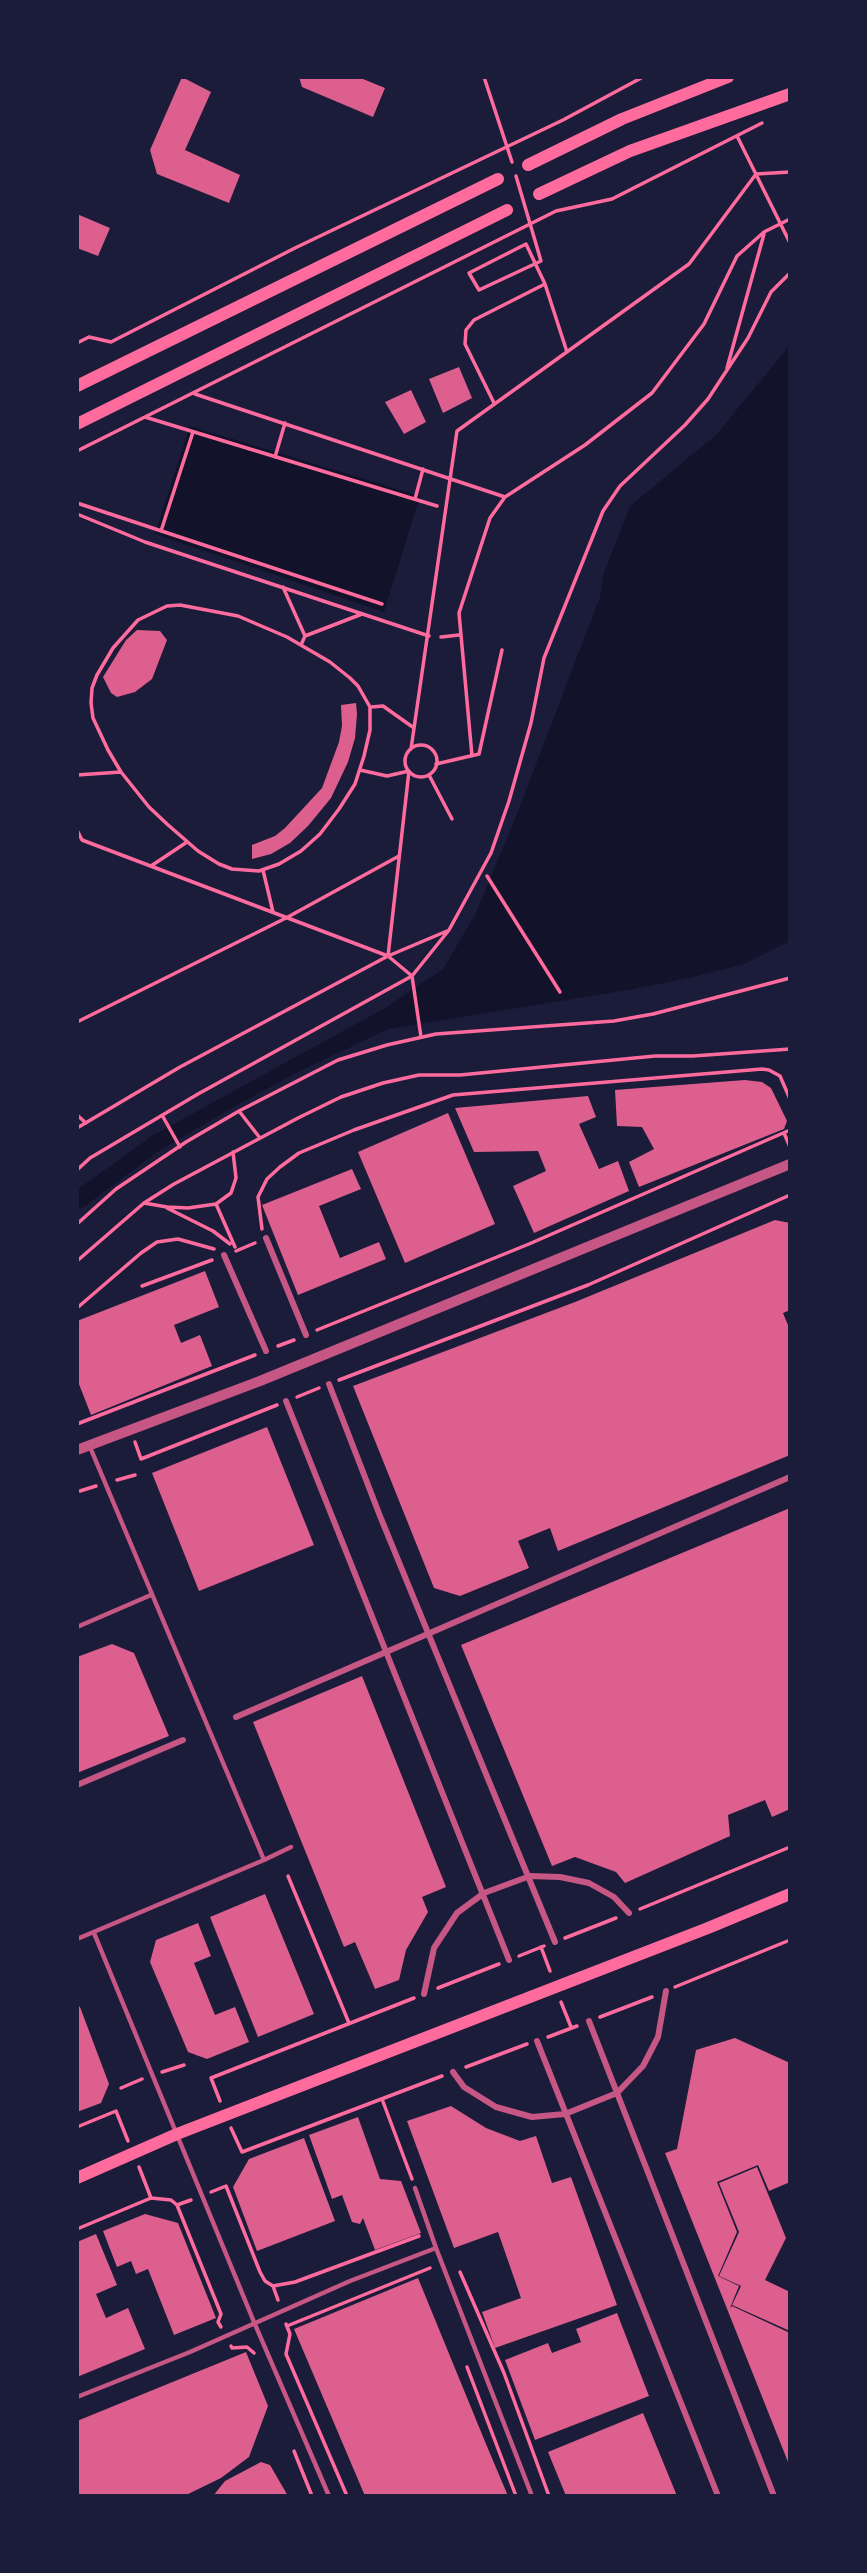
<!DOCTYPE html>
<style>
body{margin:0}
#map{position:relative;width:867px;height:2573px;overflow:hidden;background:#1b1b3a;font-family:Manrope,sans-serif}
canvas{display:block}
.frame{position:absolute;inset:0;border:79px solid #1b1b3a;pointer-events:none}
</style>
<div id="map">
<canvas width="867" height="2573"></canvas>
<div class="frame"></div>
</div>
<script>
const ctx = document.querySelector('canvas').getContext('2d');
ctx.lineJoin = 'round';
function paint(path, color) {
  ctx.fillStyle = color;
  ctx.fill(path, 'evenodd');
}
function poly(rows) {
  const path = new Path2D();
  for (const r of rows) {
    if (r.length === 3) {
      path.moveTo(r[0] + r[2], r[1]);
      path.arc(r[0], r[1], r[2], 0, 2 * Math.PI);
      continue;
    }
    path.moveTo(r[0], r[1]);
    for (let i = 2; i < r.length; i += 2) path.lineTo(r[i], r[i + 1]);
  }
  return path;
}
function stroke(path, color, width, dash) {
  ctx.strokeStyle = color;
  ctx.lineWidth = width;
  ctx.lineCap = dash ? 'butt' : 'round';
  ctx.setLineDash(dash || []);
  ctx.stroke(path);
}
paint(poly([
 [790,345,790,941,744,964,688,978,634,989,388,1029,296,1073,237,1105,160,1150,77,1212,77,1190,152,1136,385,1008,443,969,475,915,517,814,600,597,604,573,630,506,716,435],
 [190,426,420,496,384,612,155,534]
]), '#12122b');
paint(poly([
 [182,77,211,92,185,150,240,175,229,203,157,174,150,150],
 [299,77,358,77,385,88,373,117,302,87],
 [77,214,110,228,98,256,77,248],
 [459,367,472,398,443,413,429,379],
 [411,390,426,422,404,434,385,402],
 [137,630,160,631,167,640,152,679,135,692,117,697,111,693,103,677,126,640],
 [356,703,357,714,355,738,348,762,331,798,308,826,290,843,271,854,252,859,252,845,275,836,285,828,322,788,339,742,342,726,341,705],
 [745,1080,762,1082,771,1088,787,1121,784,1129,639,1187,629,1162,654,1149,642,1127,617,1126,615,1090],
 [588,1096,596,1117,579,1124,599,1169,618,1161,629,1191,534,1233,513,1186,546,1171,538,1151,474,1152,455,1108],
 [448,1113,495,1224,405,1263,358,1152],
 [352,1169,361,1189,319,1206,340,1258,379,1242,386,1259,298,1295,262,1205],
 [775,1220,790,1223,790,1310,783,1313,790,1330,790,1455,558,1551,550,1528,518,1541,529,1568,460,1596,434,1588,353,1386,575,1302],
 [205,1271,219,1307,174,1325,181,1343,200,1335,212,1366,91,1415,77,1379,77,1321],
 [267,1427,314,1545,199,1591,152,1473],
 [790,1508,790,1809,772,1817,765,1800,728,1815,730,1836,625,1883,616,1872,575,1857,552,1866,461,1645],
 [112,1644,134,1653,169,1736,77,1773,77,1657],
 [362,1676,446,1887,422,1897,428,1912,406,1950,399,1980,375,1989,355,1942,344,1947,253,1722],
 [265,1894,314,2014,258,2037,210,1917],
 [198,1923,211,1956,194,1963,215,2015,235,2007,249,2042,207,2059,188,2052,150,1962,156,1940],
 [77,2005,80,2007,109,2084,101,2103,77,2112],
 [735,2038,790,2063,790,2182,769,2191,758,2165,717,2182,737,2232,718,2276,739,2286,730,2308,732,2306,790,2333,790,2467,665,2153,677,2149,696,2050],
 [451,2106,486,2128,520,2141,536,2136,552,2183,571,2177,617,2305,495,2348,482,2312,521,2298,498,2232,454,2248,407,2121],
 [358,2117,380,2179,401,2181,421,2233,375,2250,363,2218,360,2224,352,2222,342,2195,332,2199,309,2135],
 [304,2138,335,2221,257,2251,233,2187,249,2159],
 [757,2167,786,2238,765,2280,790,2292,790,2331,732,2305,741,2286,719,2276,739,2232,719,2183],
 [145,2214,178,2223,216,2318,174,2335,148,2269,136,2274,131,2261,117,2267,103,2231],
 [96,2234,117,2285,96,2294,106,2318,128,2308,145,2349,77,2377,77,2242],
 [418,2278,486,2444,508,2496,365,2496,294,2329],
 [617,2313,649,2396,535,2440,505,2360,548,2343,552,2353,581,2342,576,2329],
 [246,2352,268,2406,249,2457,221,2478,184,2496,77,2496,77,2421],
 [643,2413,677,2496,566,2496,548,2452],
 [261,2462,270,2465,288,2496,213,2496,225,2481]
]), '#dd5f8e');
stroke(poly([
 [484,77,512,162],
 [737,136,790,243],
 [516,176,541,261,479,290,469,273,526,244,545,284,567,352],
 [77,343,89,337,111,342,295,248,563,120,643,77],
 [727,368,764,234],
 [195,394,505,497],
 [494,403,465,344,466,330,474,320,545,284],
 [145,417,437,506],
 [77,451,556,211,612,199,762,123],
 [275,457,285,423],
 [415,499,423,469],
 [77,503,382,604],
 [77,514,145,542,429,636],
 [161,531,193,432],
 [283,587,305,636],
 [180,605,238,616,287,637,330,662,350,678,358,686,370,707,370,730,364,756,355,784,339,809,320,834,301,851,279,864,259,871,232,869,219,864,198,851,167,824,149,807,121,772,108,750,93,718,91,703,92,688,97,675,113,648,138,620,167,606,180,605],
 [441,637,459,635],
 [301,645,305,636,362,614],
 [371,707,383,706,414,728],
 [421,761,16],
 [411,749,457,431,689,264,756,174,790,172],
 [472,756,459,613,490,518,505,497,585,445,652,393,704,324,737,256,764,232,790,219],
 [436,764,479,754,502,650],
 [360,770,387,776,409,771,388,956],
 [77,775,121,772],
 [429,775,452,819],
 [77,830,82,840,388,956,412,976,421,1037],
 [151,866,187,842],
 [263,870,273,912],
 [487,876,560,992],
 [77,1022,286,918,399,856],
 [239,1111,260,1138],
 [77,1115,86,1123],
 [162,1115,180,1147],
 [77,1128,180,1067,388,956,447,931],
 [784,1133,790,1147],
 [77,1170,90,1158,198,1094,412,976,449,930,491,853,509,801,531,723,544,658,603,511,620,486,685,425,708,399,748,338,771,292,790,273],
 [144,1203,167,1207,188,1208,216,1204,231,1193,236,1178,233,1152],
 [216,1204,235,1247],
 [167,1208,213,1231,230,1244],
 [77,1224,116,1189,186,1142,239,1111,338,1060,387,1045,436,1034,614,1021,653,1014,790,978],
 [262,1229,258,1197,267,1179,280,1167,299,1153,354,1130,453,1095,762,1069,769,1070,780,1076,790,1099],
 [236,1251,255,1243],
 [77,1261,144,1203,174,1184,298,1118,341,1097,383,1083,419,1075,460,1075,655,1056,693,1056,790,1049],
 [142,1286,212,1260],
 [77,1308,141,1253,157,1242,178,1239,214,1249],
 [317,1330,529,1244,790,1130],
 [278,1346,294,1340],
 [339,1380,588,1285,790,1195],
 [297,1397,319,1388],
 [77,1424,255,1355],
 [135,1442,141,1459,277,1405],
 [117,1480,135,1475],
 [80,1491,96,1486],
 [288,1876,349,2023],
 [640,1909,790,1847],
 [565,1938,616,1918],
 [541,1947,550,1971],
 [519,1956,544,1946],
 [675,1987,790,1940],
 [438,1988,499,1964],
 [561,2002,571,2027],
 [600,2017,652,1997],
 [548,2037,577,2026],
 [466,2067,527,2044],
 [162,2072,184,2065],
 [121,2088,142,2079],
 [382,2099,412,2179],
 [220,2101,211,2078,414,1998],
 [77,2127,116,2111,128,2141],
 [231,2128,242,2152,442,2076],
 [139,2167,151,2198],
 [211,2192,226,2186,260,2272,265,2281,273,2286,278,2300],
 [177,2205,191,2200],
 [77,2229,151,2198,171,2200,177,2205,221,2314,218,2322,221,2327],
 [460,2272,504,2373,549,2496],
 [273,2286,295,2282,419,2236],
 [286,2324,290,2334,286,2354,347,2496],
 [287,2326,430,2268],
 [231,2346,232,2348,247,2347,254,2353],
 [467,2367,516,2496],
 [294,2451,312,2496]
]), '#ff6b9d', 3.5);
stroke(poly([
 [77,1627,151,1595],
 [264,1860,291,1847],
 [94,1933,254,2322,329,2496],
 [77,1939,264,1860,90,1447],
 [415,2188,436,2248],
 [77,2397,190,2352,350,2281,436,2248,532,2496]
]), '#c65784', 4.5);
stroke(poly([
 [266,1238,306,1335],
 [224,1255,266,1351],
 [329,1384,380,1516,555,1942],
 [286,1401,509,1960],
 [236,1717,790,1477],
 [77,1785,183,1740],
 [424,1994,434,1948,457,1913,484,1893,530,1876,560,1877,589,1883,614,1897,629,1913],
 [589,2021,774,2496],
 [537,2041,718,2496],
 [453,2072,464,2087,496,2107,532,2117,565,2114,617,2093,643,2066,658,2037,666,1991]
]), '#c65784', 6);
stroke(poly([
 [77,1450,260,1381,790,1164]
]), '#c65784', 10);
stroke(poly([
 [528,165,622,119,728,77],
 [539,194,630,151,790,94],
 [77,386,498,179],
 [77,424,507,210],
 [77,2178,177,2134,708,1928,790,1894]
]), '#ff6b9d', 12);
</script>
